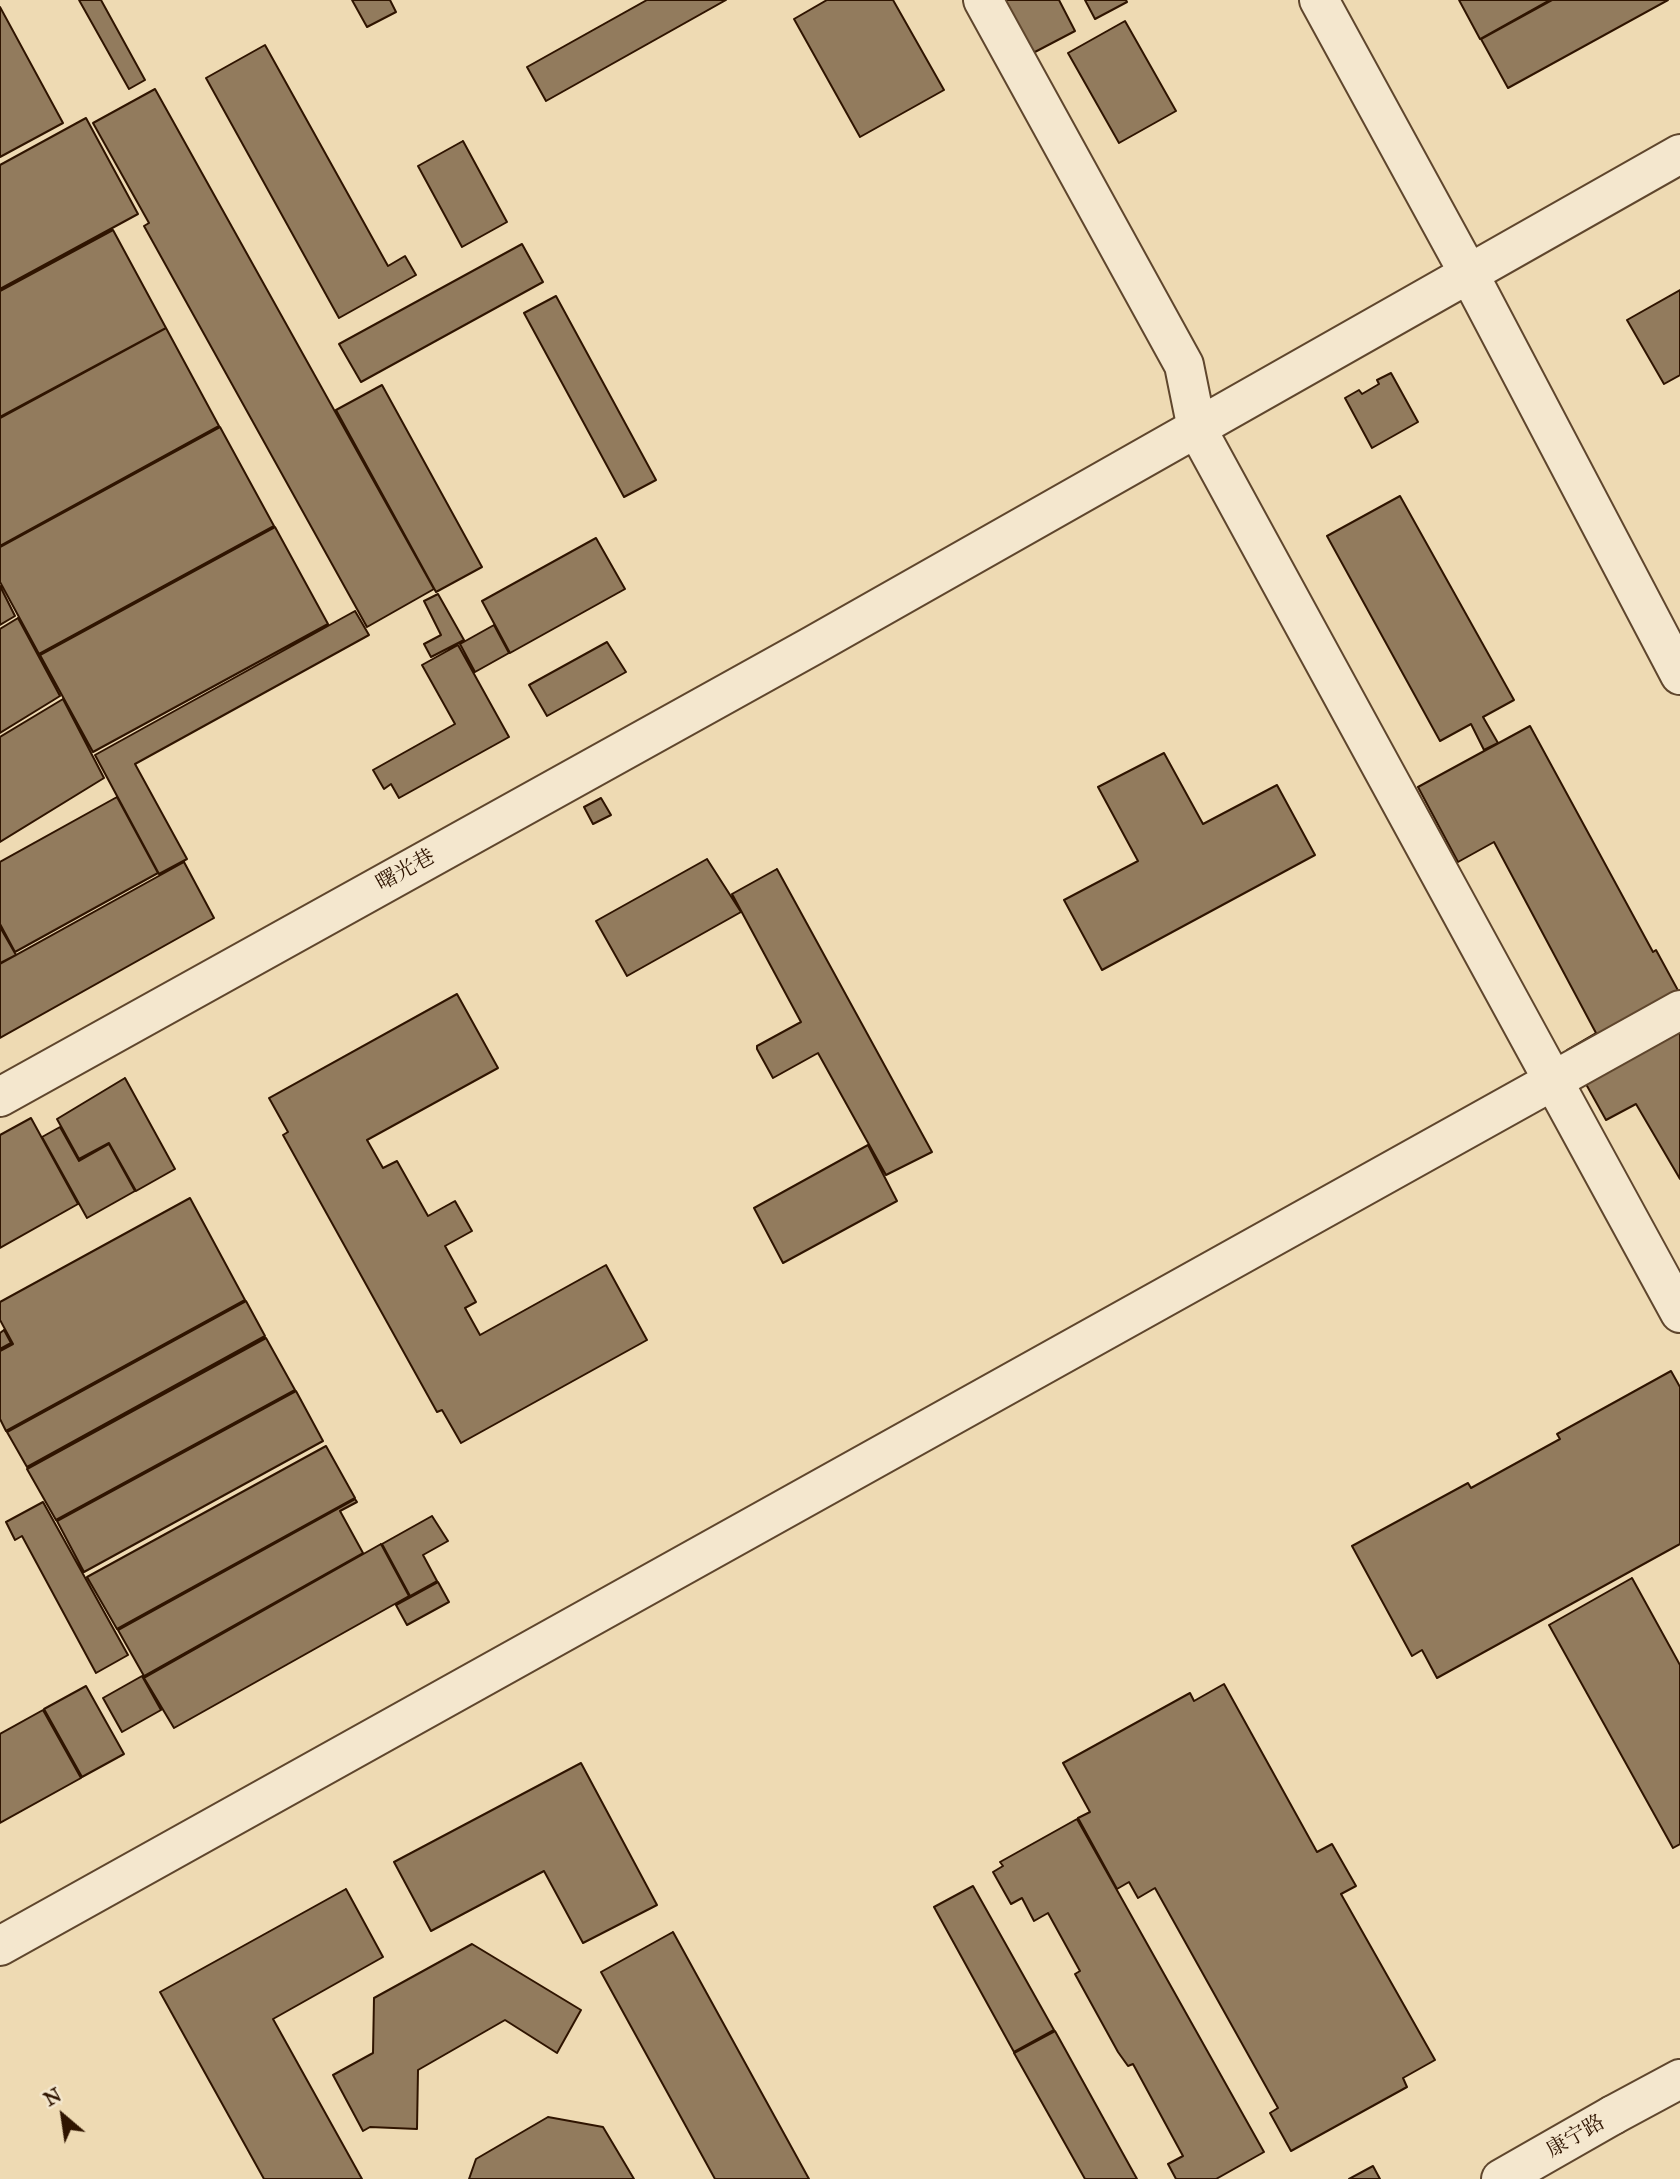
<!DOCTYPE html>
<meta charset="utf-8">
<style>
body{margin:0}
#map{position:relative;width:1680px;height:2179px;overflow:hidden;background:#eedab3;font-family:"IM FELL Great Primer",serif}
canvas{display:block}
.north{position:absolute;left:28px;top:2081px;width:70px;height:70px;-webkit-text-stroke:5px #f4e7ce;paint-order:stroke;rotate:331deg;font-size:19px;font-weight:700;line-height:28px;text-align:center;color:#2f1400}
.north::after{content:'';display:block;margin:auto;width:24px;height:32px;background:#2f1400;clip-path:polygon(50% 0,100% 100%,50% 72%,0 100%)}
</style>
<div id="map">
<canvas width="1680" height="2179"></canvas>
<div class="north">N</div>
</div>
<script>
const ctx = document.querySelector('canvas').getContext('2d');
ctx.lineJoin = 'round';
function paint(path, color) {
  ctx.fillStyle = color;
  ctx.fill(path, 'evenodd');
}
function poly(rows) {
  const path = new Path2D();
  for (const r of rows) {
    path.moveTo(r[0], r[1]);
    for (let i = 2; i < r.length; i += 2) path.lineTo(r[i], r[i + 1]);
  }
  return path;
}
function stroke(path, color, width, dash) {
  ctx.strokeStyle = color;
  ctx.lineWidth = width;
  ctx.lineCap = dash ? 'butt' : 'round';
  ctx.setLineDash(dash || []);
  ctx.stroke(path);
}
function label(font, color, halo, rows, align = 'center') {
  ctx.font = font + ' "IM FELL Great Primer","Noto Serif SC",serif';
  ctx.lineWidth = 6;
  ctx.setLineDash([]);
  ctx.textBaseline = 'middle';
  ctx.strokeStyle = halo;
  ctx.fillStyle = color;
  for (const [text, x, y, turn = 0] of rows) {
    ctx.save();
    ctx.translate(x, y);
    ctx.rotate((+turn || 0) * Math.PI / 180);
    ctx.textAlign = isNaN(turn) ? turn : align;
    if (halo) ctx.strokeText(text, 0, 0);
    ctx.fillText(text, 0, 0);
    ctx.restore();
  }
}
const building = poly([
 [79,0,101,0,145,80,129,89,79,0],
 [352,0,390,0,396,12,367,27,352,0],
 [647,0,726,0,546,101,527,67,647,0],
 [827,0,893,0,944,90,860,137,794,19,827,0],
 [1005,0,1059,0,1075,31,1033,53,1005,0],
 [1085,0,1126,0,1127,2,1095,19,1085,0],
 [1459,0,1550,0,1480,39,1459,0],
 [1552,0,1668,0,1508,88,1481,39,1552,0],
 [0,7,63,123,0,157,0,7],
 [1125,21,1176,111,1119,143,1068,53,1125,21],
 [265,45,388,266,405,256,416,275,339,318,206,78,265,45],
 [155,89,434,589,367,627,144,226,149,223,93,123,155,89],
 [86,118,138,214,0,289,0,165,86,118],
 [463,141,507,222,462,247,418,166,463,141],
 [113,230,166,328,0,417,0,291,113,230],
 [522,244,543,282,361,382,339,344,522,244],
 [1680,290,1680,375,1664,384,1627,320,1680,290],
 [556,296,656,480,624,497,524,313,556,296],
 [166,328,219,426,0,546,0,418,166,328],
 [1391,373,1418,422,1372,448,1345,398,1359,390,1362,394,1379,384,1377,380,1391,373],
 [382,385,482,567,436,592,336,410,382,385],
 [220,427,274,526,39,654,0,582,0,547,220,427],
 [1400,496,1514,700,1483,717,1498,743,1484,750,1471,724,1440,741,1327,536,1400,496],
 [275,527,328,624,93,752,40,655,275,527],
 [596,538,625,589,510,653,482,601,596,538],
 [0,586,15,616,0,625,0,586],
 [438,594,464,640,431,657,424,644,441,635,424,601,438,594],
 [355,611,369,635,135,764,187,859,159,874,95,755,355,611],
 [18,618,60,696,0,733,0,629,18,618],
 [494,625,509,653,475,672,460,644,494,625],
 [607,642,626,672,547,716,529,685,607,642],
 [458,645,509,737,399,798,391,784,384,789,373,770,455,724,422,665,458,645],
 [63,699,104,778,0,842,0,737,63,699],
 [1530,726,1653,952,1656,950,1680,994,1680,1179,1636,1104,1606,1120,1567,1050,1596,1033,1494,842,1458,862,1418,787,1530,726],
 [1164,753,1203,824,1277,785,1315,855,1102,970,1064,900,1138,861,1098,787,1164,753],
 [117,797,158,873,15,952,0,924,0,862,117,797],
 [601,798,611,815,593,824,584,807,601,798],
 [707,859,741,912,627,976,596,921,707,859],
 [184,862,214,918,0,1038,0,964,184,862],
 [777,869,932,1152,886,1175,818,1053,773,1078,757,1049,757,1046,801,1022,732,894,777,869],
 [0,927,16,955,0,963,0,927],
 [457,994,498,1068,367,1140,383,1168,397,1161,428,1216,455,1201,472,1231,445,1246,476,1302,465,1308,480,1335,606,1265,647,1340,461,1443,442,1410,437,1412,283,1135,288,1132,269,1098,457,994],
 [125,1078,175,1169,136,1191,109,1143,79,1159,57,1119,125,1078],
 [31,1118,78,1204,0,1248,0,1135,31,1118],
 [60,1127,79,1161,109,1144,135,1191,87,1218,42,1137,60,1127],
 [868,1145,897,1201,783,1263,754,1208,868,1145],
 [190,1198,245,1300,6,1431,0,1419,0,1351,13,1344,0,1320,0,1302,190,1198],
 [246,1301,265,1336,27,1467,7,1432,246,1301],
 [4,1330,11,1343,0,1349,0,1333,4,1330],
 [266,1338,295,1390,56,1520,27,1469,266,1338],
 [1671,1371,1680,1387,1680,1544,1437,1678,1422,1650,1412,1656,1352,1546,1468,1483,1471,1488,1560,1439,1557,1434,1671,1371],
 [296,1391,323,1441,84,1572,57,1521,296,1391],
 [326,1446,355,1498,117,1629,87,1577,326,1446],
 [355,1499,357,1502,340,1511,363,1553,144,1676,118,1630,355,1499],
 [43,1502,128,1655,96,1673,22,1536,15,1540,6,1522,43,1502],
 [432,1516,448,1541,423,1555,437,1581,410,1596,382,1544,432,1516],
 [381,1544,409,1596,174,1728,144,1678,381,1544],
 [1632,1578,1680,1665,1680,1844,1673,1848,1549,1625,1632,1578],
 [438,1582,449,1602,407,1625,396,1605,438,1582],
 [142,1676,161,1710,122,1732,103,1698,142,1676],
 [1224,1684,1317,1852,1332,1844,1356,1886,1341,1894,1435,2060,1403,2078,1407,2087,1291,2151,1270,2113,1278,2108,1155,1888,1138,1898,1129,1882,1117,1889,1078,1818,1090,1812,1063,1763,1190,1693,1194,1701,1224,1684],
 [86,1686,124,1754,82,1777,44,1709,86,1686],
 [43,1710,81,1778,0,1823,0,1734,43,1710],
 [581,1763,657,1905,583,1943,544,1871,431,1931,394,1862,581,1763],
 [1077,1819,1264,2152,1216,2179,1176,2179,1168,2164,1183,2156,1133,2064,1128,2066,1118,2052,1075,1974,1080,1971,1048,1913,1034,1921,1022,1898,1011,1904,993,1872,1003,1866,1000,1862,1077,1819],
 [973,1886,1054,2030,1014,2052,934,1907,973,1886],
 [346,1889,383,1957,273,2019,362,2179,264,2179,160,1992,346,1889],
 [673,1932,809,2179,715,2179,601,1972,673,1932],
 [472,1944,581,2010,557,2053,505,2020,418,2070,417,2129,370,2127,363,2131,333,2075,373,2053,374,1998,472,1944],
 [1055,2031,1137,2179,1085,2179,1014,2053,1055,2031],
 [548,2117,603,2127,634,2179,469,2179,476,2159,548,2117],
 [1373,2166,1380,2179,1349,2179,1373,2166]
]);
paint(building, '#927b5d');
stroke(building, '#2f1400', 2);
const minor = poly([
 [983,0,1184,365,1197,429,1680,1313],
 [1319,0,1469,274,1680,675],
 [0,1097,812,646,1680,154],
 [0,1946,1680,1010],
 [1613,2115,1680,2079]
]);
const tertiary = poly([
 [1501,2179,1613,2115]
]);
stroke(minor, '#5f462d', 42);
stroke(tertiary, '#5f462d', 42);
stroke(minor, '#f4e7ce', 38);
stroke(tertiary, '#f4e7ce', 38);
label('21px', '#2f1400', '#f4e7ce', [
 ["曙光巷",406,871,-29],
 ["康宁路",1576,2137,-30]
]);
</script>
